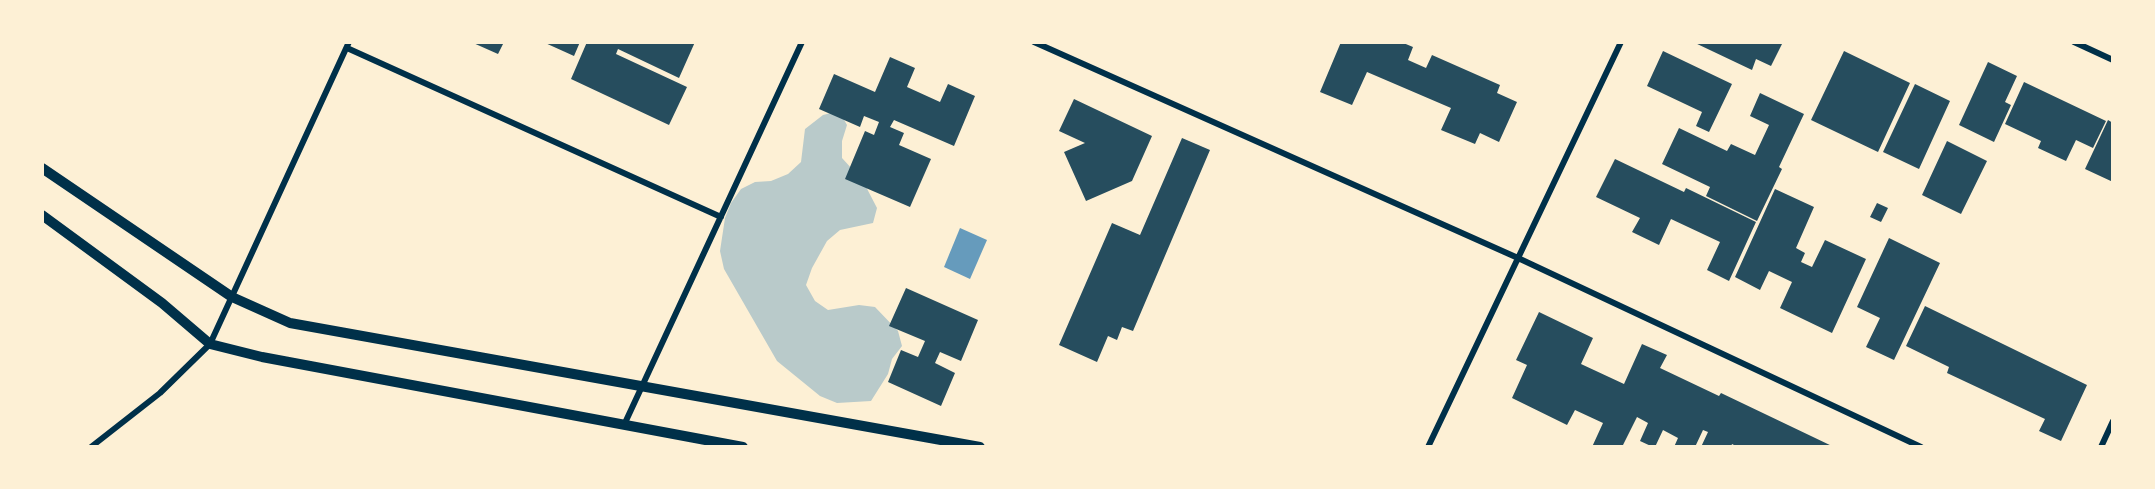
<!DOCTYPE html>
<style>
body{margin:0}
#map{position:relative;width:2155px;height:489px;overflow:hidden;background:#fdf0d5;font-family:"DejaVu Sans",sans-serif}
canvas{display:block}
.frame{position:absolute;inset:0;border:44px solid #fdf0d5;pointer-events:none}
</style>
<div id="map">
<canvas width="2155" height="489"></canvas>
<div class="frame"></div>
</div>
<script>
const ctx = document.querySelector('canvas').getContext('2d');
ctx.lineJoin = 'round';
function paint(path, color) {
  ctx.fillStyle = color;
  ctx.fill(path, 'evenodd');
}
function poly(rows) {
  const path = new Path2D();
  for (const r of rows) {
    path.moveTo(r[0], r[1]);
    for (let i = 2; i < r.length; i += 2) path.lineTo(r[i], r[i + 1]);
  }
  return path;
}
function stroke(path, color, width, dash) {
  ctx.strokeStyle = color;
  ctx.lineWidth = width;
  ctx.lineCap = dash ? 'butt' : 'round';
  ctx.setLineDash(dash || []);
  ctx.stroke(path);
}
paint(poly([
 [839,111,847,125,842,141,842,158,863,181,877,208,873,223,840,230,827,241,812,268,806,285,815,301,828,310,859,305,875,307,898,331,902,346,892,359,888,374,871,401,837,403,820,396,777,361,724,269,720,251,725,218,731,203,741,189,755,182,771,181,788,174,801,162,805,129,823,115]
]), '#b9caca');
paint(poly([
 [960,228,987,240,970,279,944,267]
]), '#669bbc');
paint(poly([
 [471,42,504,42,498,54],
 [543,42,580,42,574,56],
 [587,42,695,42,679,78,618,49,616,54,687,87,669,125,571,79],
 [1341,42,1401,42,1413,47,1408,60,1426,68,1432,55,1500,85,1497,93,1517,102,1499,142,1480,133,1475,144,1441,130,1451,108,1367,72,1352,105,1320,92],
 [1693,42,1783,42,1771,66,1756,59,1752,70],
 [1663,51,1732,84,1709,132,1696,126,1702,112,1647,86],
 [1844,51,1910,83,1878,152,1811,120],
 [890,57,915,68,907,87,940,102,948,84,975,96,954,146,894,120,890,127,904,133,899,145,931,159,910,207,845,179,865,131,874,135,879,122,864,116,860,127,819,109,834,74,875,92],
 [1988,62,2017,76,2005,102,2011,105,1994,142,1959,125],
 [2024,82,2106,121,2093,148,2076,140,2066,161,2038,148,2041,141,2005,124],
 [1915,84,1950,101,1919,169,1883,152],
 [1760,93,1804,114,1779,167,1782,169,1757,221,1706,196,1710,187,1662,164,1679,128,1727,151,1731,144,1755,155,1769,125,1750,116],
 [1074,99,1152,136,1132,181,1086,201,1064,152,1085,143,1059,131],
 [2108,120,2113,123,2113,182,2085,169],
 [1182,138,1210,150,1133,331,1122,327,1117,340,1108,336,1097,362,1059,345,1112,223,1140,235],
 [1947,141,1987,161,1961,214,1922,195],
 [1615,159,1684,192,1686,188,1756,222,1729,281,1707,270,1720,242,1671,219,1659,245,1632,232,1640,218,1596,197],
 [1775,189,1814,207,1796,248,1805,253,1801,262,1812,267,1825,240,1866,259,1832,333,1780,308,1792,282,1769,271,1760,290,1735,277],
 [1877,203,1888,208,1881,222,1870,217],
 [1889,238,1940,263,1894,360,1866,347,1880,318,1857,307],
 [906,288,978,320,961,361,940,352,935,363,955,373,941,406,888,382,901,350,918,357,925,341,889,326],
 [1925,306,2087,385,2061,441,2039,431,2045,419,1947,373,1949,367,1906,346],
 [1539,312,1593,338,1581,364,1624,384,1642,344,1667,355,1660,368,1719,396,1721,393,1834,447,1738,447,1732,444,1731,447,1701,447,1708,432,1703,430,1695,447,1674,447,1678,438,1663,430,1655,447,1653,447,1640,441,1648,423,1637,417,1622,447,1592,447,1603,423,1575,410,1567,425,1512,398,1527,365,1516,360]
]), '#264d5e');
stroke(poly([
 [1034,42,1518,258,1921,447],
 [2074,42,2113,60],
 [347,48,721,217],
 [624,425,802,42],
 [91,447,160,393,210,344,349,42],
 [1428,447,1621,42],
 [2101,447,2113,421]
]), '#003049', 6);
stroke(poly([
 [42,168,232,297,290,323,980,447],
 [42,215,162,303,210,344,262,357,743,447]
]), '#003049', 10);
</script>
